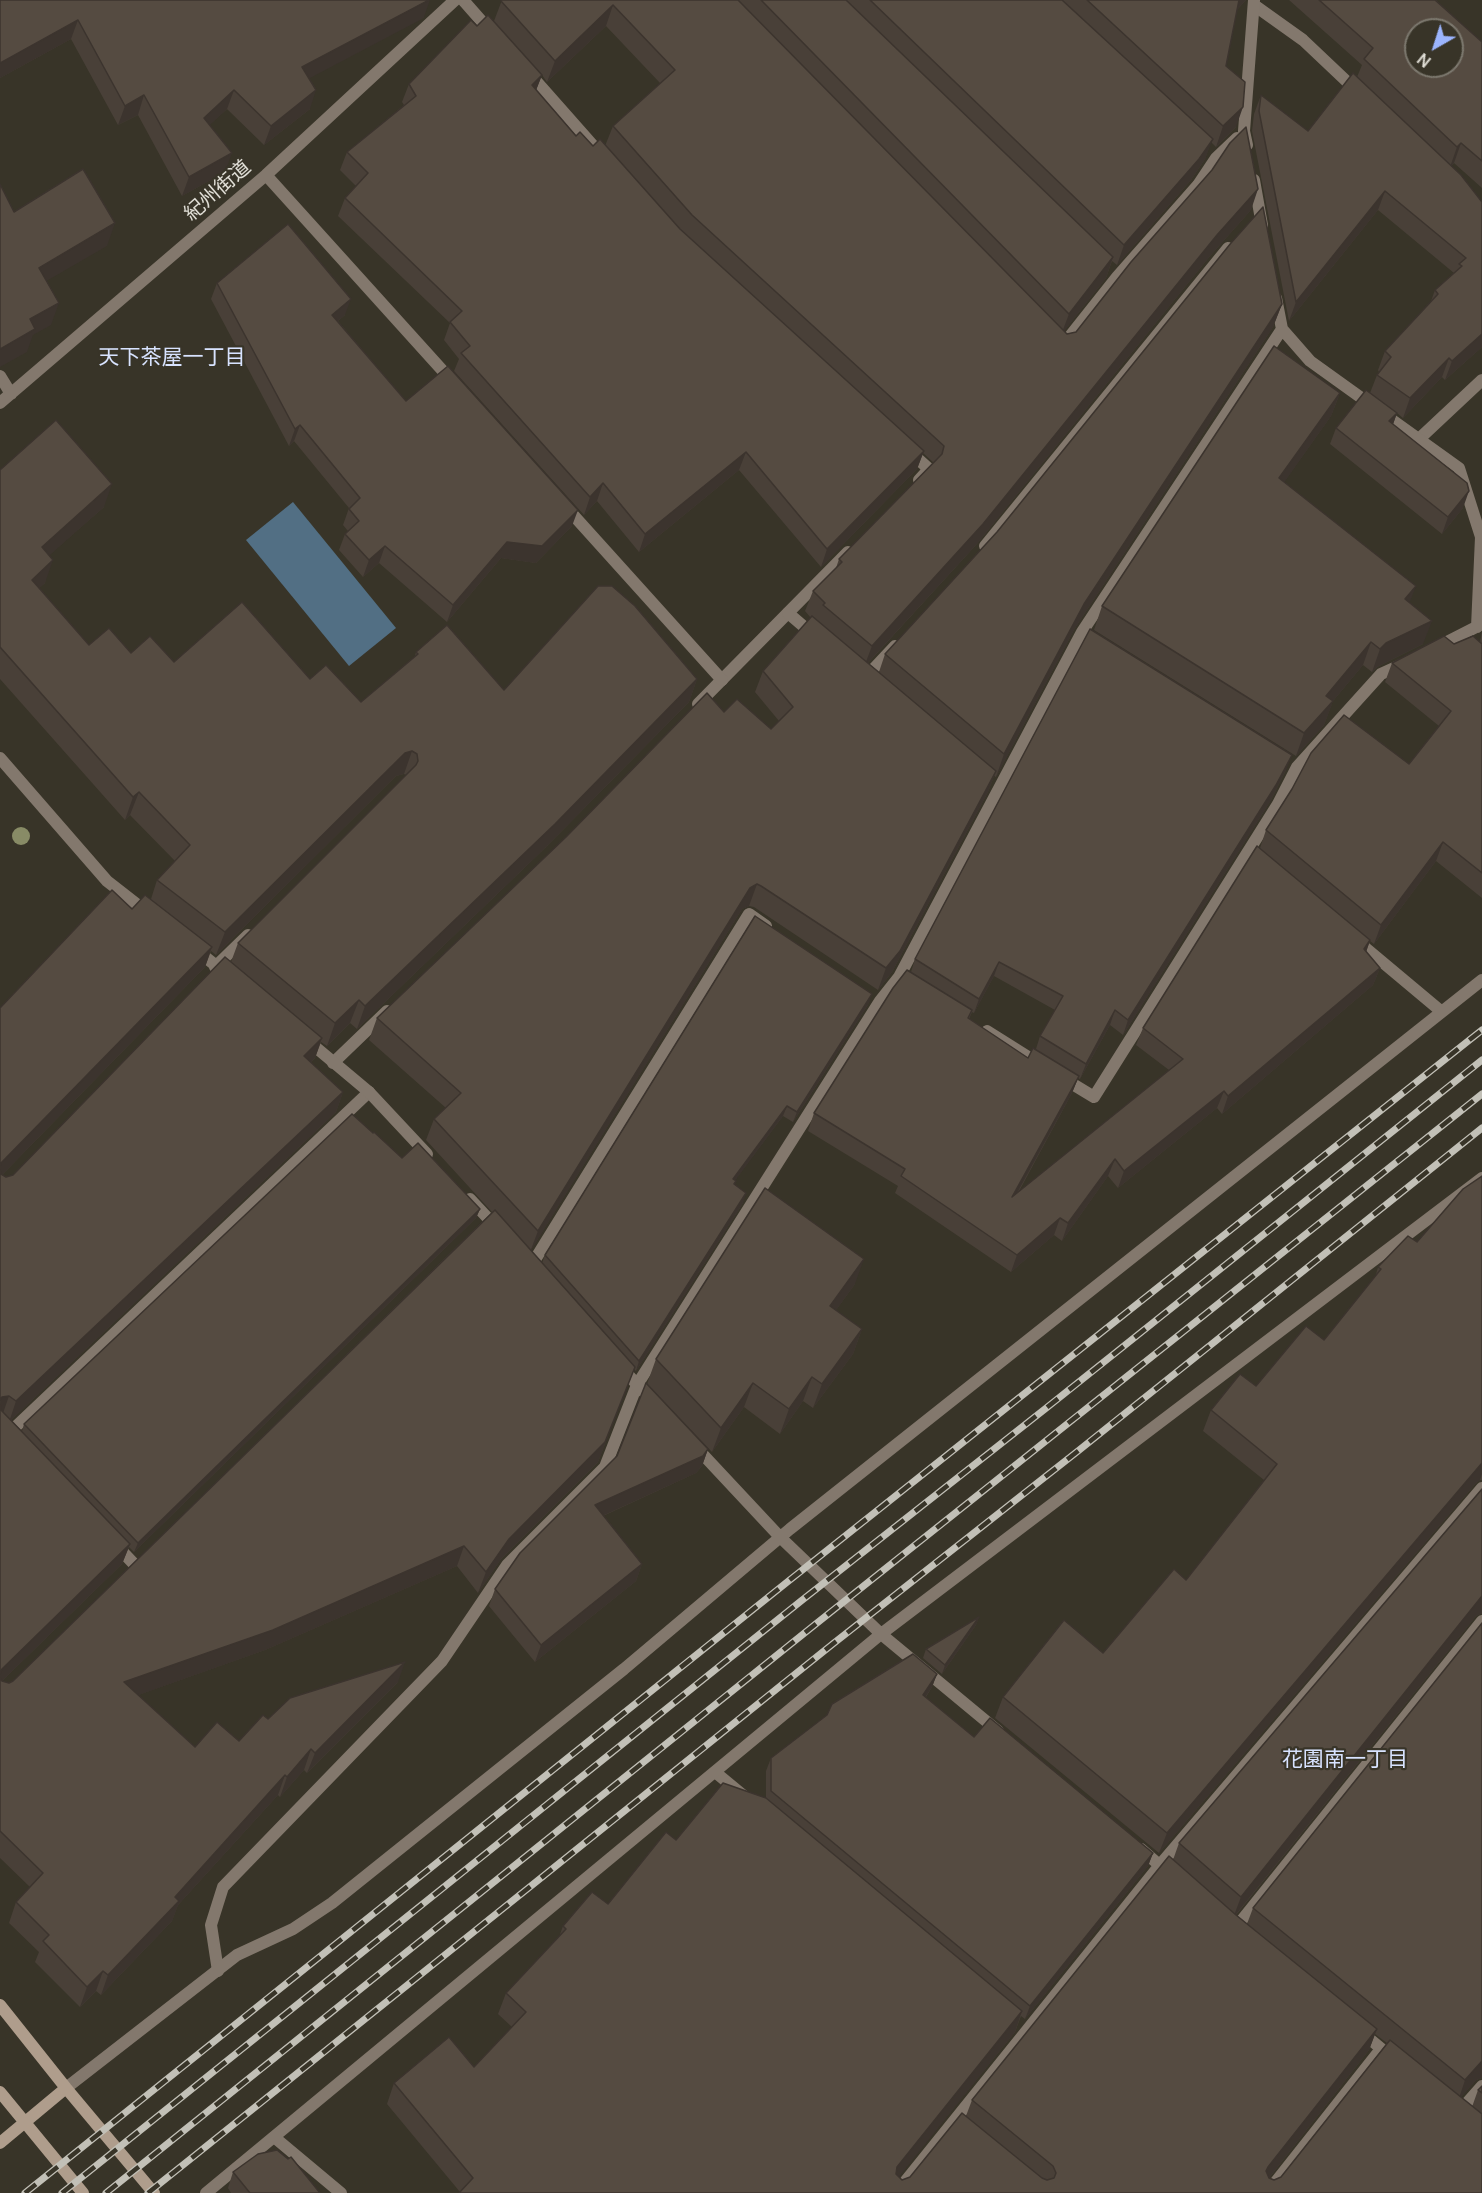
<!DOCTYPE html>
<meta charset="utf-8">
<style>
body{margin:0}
#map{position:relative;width:1482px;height:2193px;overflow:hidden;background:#383428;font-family:Manrope,sans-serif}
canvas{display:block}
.north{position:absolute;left:1404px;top:18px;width:60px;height:60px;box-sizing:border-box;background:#383428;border:2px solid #7c786e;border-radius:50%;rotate:219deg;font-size:16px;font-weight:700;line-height:24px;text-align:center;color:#e1dfd7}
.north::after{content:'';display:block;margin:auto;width:21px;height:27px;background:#9bb4fd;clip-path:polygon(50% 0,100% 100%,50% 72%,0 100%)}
</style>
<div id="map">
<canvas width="1482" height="2193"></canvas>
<div class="north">N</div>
</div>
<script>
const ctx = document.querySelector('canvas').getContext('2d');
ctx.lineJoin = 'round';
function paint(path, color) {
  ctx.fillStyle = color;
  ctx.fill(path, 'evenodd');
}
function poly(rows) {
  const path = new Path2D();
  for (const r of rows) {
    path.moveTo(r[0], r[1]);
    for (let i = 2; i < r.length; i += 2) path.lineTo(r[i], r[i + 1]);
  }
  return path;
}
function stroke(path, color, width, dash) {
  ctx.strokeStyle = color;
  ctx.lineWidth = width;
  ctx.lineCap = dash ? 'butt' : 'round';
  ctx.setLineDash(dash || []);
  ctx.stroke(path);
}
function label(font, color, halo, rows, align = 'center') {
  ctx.font = font + ' Manrope,"Noto Sans JP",sans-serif';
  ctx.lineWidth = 4.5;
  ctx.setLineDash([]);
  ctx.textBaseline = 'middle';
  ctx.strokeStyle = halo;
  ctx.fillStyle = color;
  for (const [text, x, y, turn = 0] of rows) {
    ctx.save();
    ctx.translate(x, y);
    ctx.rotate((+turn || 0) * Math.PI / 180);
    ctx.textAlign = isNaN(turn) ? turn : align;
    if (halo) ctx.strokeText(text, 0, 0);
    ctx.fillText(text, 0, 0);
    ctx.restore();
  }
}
paint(poly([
 [293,502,396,628,349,666,246,540]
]), '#526f84');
stroke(poly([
 [463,0,492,33],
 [1254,5,1303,40,1359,93],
 [528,72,604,158],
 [1063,345,1117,277,1198,185,1216,158,1237,138],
 [1419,439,1482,380],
 [908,450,929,469,919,480],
 [698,704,848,552],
 [215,967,248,935],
 [333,1063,387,1011],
 [531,1266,749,914,766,926],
 [9,1433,369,1092],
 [116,1545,134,1564],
 [715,1772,744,1796],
 [1160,1865,1482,1488],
 [1234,1930,1482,1621],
 [218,1971,211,1925,223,1887,442,1661,507,1565,605,1467,637,1385],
 [1459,2112,1482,2086],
 [1267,2193,1381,2049]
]), '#83786d', 12);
stroke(poly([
 [1247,145,1244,131,1254,0],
 [266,175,452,381],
 [1254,180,1262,225],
 [1276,298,1282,329,1310,361,1459,468,1481,537,1477,627],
 [0,376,11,394],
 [0,403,266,175,455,0],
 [566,507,722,680],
 [985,546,1228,248],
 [788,613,816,637],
 [1435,648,1482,624],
 [865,678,895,646],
 [0,758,107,881,148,913],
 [1356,940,1442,1012],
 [195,949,229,976],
 [987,1031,1041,1065],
 [307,1040,369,1092,427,1154],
 [1061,1077,1094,1097,1278,804,1297,767,1381,674,1403,664],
 [470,1199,497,1228],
 [620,1366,653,1402],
 [637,1385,880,1001,899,977,1082,632,1282,329],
 [694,1445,780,1537,881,1634,998,1731],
 [1141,1849,1173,1877],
 [1360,2031,1395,2060],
 [66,2088,237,1955,293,1929,332,1903,624,1669,790,1529,1482,980],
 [274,2137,341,2193],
 [206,2193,881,1634,1482,1178],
 [896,2193,1160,1865]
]), '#83786d', 12);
stroke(poly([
 [0,2005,66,2088,154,2193],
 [0,2092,83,2193],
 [0,2143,66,2088]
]), '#af9d8c', 12);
const rail = poly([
 [25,2193,786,1583,1482,1030],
 [62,2193,801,1601,1045,1409,1482,1060],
 [106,2193,817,1623,1482,1094],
 [148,2193,834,1643,1078,1451,1482,1128]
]);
stroke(rail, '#c2c0b7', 7);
stroke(rail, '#383428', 4.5, [14]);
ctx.fillStyle = '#888b66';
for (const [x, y] of [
 [21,836]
]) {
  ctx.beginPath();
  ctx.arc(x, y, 9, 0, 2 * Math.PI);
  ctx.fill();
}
paint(poly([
 [0,0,424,17,309,78,310,109,264,145,227,109,209,125,225,172,182,196,138,115,118,125,71,39,0,78],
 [502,0,1246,0,1237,10,1226,66,1236,127,1216,147,1211,142,1205,159,1191,180,1117,265,1112,261,1106,278,1064,331,1067,334,1076,332,1251,210,1210,256,976,545,868,663,879,672,885,654,1282,304,1273,327,1075,628,996,777,994,776,988,792,892,972,878,990,754,907,749,906,742,909,531,1250,542,1263,545,1255,869,1003,793,1122,783,1116,735,1180,735,1185,743,1203,636,1371,634,1369,598,1462,501,1559,478,1593,457,1566,265,1650,138,1695,195,1747,239,1741,268,1719,398,1682,307,1773,304,1770,280,1797,278,1795,178,1905,172,1921,101,1995,96,1991,80,2007,35,1962,39,1952,9,1923,16,1902,30,1887,0,1858,0,1008,132,909,151,899,157,880,175,861,130,815,125,820,0,679,0,470,104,507,49,555,45,583,39,588,89,645,174,662,310,679,361,702,415,656,416,652,504,690,697,679,689,702,546,847,357,1029,350,1023,327,1046,321,1042,315,1058,311,1062,343,1092,336,1112,11,1420,22,1431,24,1424,373,1133,402,1158,480,1209,476,1218,134,1552,129,1547,122,1564,2,1681,9,1683,13,1681,492,1212,426,1140,434,1119,446,1108,369,1040,377,1018,724,712,771,729,779,721,755,692,763,671,811,618,805,611,813,591,836,568,839,559,934,463,923,453,917,469,821,567,739,470,639,552,597,501,584,515,454,371,459,359,444,340,450,323,338,216,345,198,356,186,340,170,347,152,404,105,402,102,409,84,477,26,494,21],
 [606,26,660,83,613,126,605,146,593,146,576,136,536,90,542,75,547,82],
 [404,774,406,775,238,943,231,962,13,1175,6,1177,2,1175,205,967,211,951,216,955,396,776],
 [1289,0,1436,0,1482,42,1482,188,1454,163,1451,166,1482,347,1445,380,1442,377,1403,418,1397,413,1393,424,1463,508,1442,534,1330,444,1336,428,1370,393,1377,375,1379,372,1378,370,1385,351,1430,304,1435,290,1454,273,1378,210,1289,321,1252,131,1254,114,1261,95,1308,131,1357,77,1362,65],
 [217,283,345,315,338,321,406,401,572,526,536,563,501,558,447,622,379,563,363,577,339,550,345,534,348,531,343,525,349,508,294,441,289,446,211,299],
 [1340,393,1331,416,1284,482,1410,603,1423,644,1377,667,1372,672,1363,665,1333,701,1324,725,1296,756,1094,630,1102,606],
 [1482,632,1482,898,1436,861,1374,944,1370,941,1366,952,1380,968,1373,985,1222,1114,1217,1108,1118,1188,1108,1176,1062,1241,1054,1235,1011,1272,895,1193,898,1186,808,1131,814,1113,911,972,915,959,1286,770,1271,800,1123,1035,1110,1025,1080,1079,1078,1078,1072,1093,1018,1193,1169,1070,1136,1045,1143,1028,1260,848,1266,830,1409,764,1439,726,1385,682,1392,663,1454,644,1480,642],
 [994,976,1055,1010,1040,1036,1036,1049,1028,1058,969,1019,972,1012,974,1013],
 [1482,1176,1482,1480,1480,1480,1476,1483,1159,1853,995,1718,1003,1697,1103,1653,1186,1580,1264,1480,1203,1431,1211,1410,1256,1386,1324,1340,1375,1278,1378,1267,1417,1242],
 [855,1284,836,1310,862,1329,853,1354,813,1408,803,1401,780,1434,744,1407,712,1452,647,1384,656,1359],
 [708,1449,702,1466,696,1473,603,1516,642,1564,636,1581,535,1662,489,1606,495,1589,617,1456],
 [1482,1489,1482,1613,1476,1616,1236,1915,1247,1924,1253,1908,1482,1623,1482,2078,1476,2080,1461,2097,1472,2107,1478,2090,1482,2086,1482,2193,460,2192,387,2104,394,2083,474,2067,512,2027,498,2014,506,1993,559,1937,563,1926,608,1904,676,1840,766,1798,766,1771,771,1758,937,1674,932,1687,926,1697,974,1737,1153,1853,1148,1866,1025,2019,1021,2016,1015,2032,898,2177,902,2180,910,2177,966,2116,972,2100,1173,1860,1179,1843],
 [1375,2034,1387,2043,1281,2177,1274,2180,1269,2178,1369,2050],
 [979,1617,976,1625,942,1674,923,1658,926,1649],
 [233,2172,320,2193,231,2193,228,2188]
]), '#494038');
paint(poly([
 [429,0,430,0,424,17,422,19,295,86,302,67],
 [1238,0,1246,0,1232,15],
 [613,5,606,26,547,82,555,61],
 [78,20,71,39,0,78,0,63],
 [542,75,535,93,532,85],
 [234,90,227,109,197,137,204,118],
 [316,90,310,109,264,145,271,126],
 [144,95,138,115,118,125,125,106],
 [1243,107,1236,127,1216,147,1223,126],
 [1213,139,1205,159,1191,180,1117,265,1124,245],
 [1461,143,1454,163,1450,167,1457,147],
 [232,153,225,172,182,196,189,177],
 [1258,189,1251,210,1210,256,976,545,864,667,872,646,1217,235],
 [1385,191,1378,210,1289,321,1296,302],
 [115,223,107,246,31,290,39,268],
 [1113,257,1106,278,1061,335,1069,314],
 [351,299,345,315,326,331,332,315],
 [59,303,51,325,33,335,27,352,0,367,0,349,30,319],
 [1282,304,1273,327,1075,628,996,777,1004,754,1084,604],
 [1482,334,1482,347,1445,380,1452,361],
 [1449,358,1442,377,1403,418,1410,398],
 [1340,393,1331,416,1271,501,1279,478],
 [1397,413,1391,430,1389,421],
 [300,425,294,441,289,446,295,429],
 [924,451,917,469,821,567,827,549],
 [746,452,739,470,639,552,645,534],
 [603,483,597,501,584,515,590,497],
 [112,484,104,507,33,570,42,547],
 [1469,491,1463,508,1442,534,1448,517],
 [578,510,572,526,536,563,501,558,447,622,453,605,507,542],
 [385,546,379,563,363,577,369,560],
 [53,560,45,583,23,603,32,580],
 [1416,586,1407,609,1405,599],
 [1432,621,1423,644,1377,667,1372,672,1380,649,1386,643],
 [1371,642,1363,665,1328,707,1333,701,1324,725,1296,756,1304,733,1326,696],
 [697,679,689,702,546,847,357,1029,365,1006],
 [412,751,404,774,396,776,216,955,225,932,405,753],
 [1292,755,1286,770,1271,800,1123,1035,1128,1020],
 [996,771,988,792,892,972,878,990,886,968],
 [139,792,130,815,125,820,133,797],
 [1443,842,1436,861,1374,944,1381,925],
 [757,884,749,906,742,909,530,1252,538,1231,750,888],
 [1370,940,1364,958,1364,949],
 [212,947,205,967,0,1177,0,1166,1,1163],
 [999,962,994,976,974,1013,979,999],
 [1380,968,1373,985,1222,1114,1228,1096],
 [872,994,869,1003,793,1122,797,1112],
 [359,1000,350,1023,327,1046,335,1023],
 [1115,1010,1110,1025,1080,1079,1086,1064],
 [322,1038,315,1058,297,1076,304,1056],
 [1079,1076,1072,1093,1005,1215,1012,1197],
 [1224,1091,1217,1108,1118,1188,1124,1171],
 [343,1092,336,1112,9,1422,16,1401],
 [787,1106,783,1116,729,1189,733,1179],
 [1115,1159,1108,1176,1062,1241,1068,1223],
 [746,1193,743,1203,636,1371,639,1361],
 [480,1209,476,1218,134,1552,138,1543],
 [1060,1218,1054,1235,1011,1272,1017,1255],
 [864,1259,855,1284,821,1331,830,1306],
 [862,1329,853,1354,813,1408,822,1384],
 [635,1367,598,1462,501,1559,478,1593,486,1572,509,1539],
 [812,1377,803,1401,780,1434,789,1409],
 [753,1383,744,1407,712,1452,721,1428],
 [9,1396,2,1416,0,1400,2,1397],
 [708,1449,702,1466,696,1473,589,1522,595,1505],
 [1482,1463,1482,1474,1480,1480,1476,1483,1159,1853,1167,1833],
 [130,1544,122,1564,0,1683,0,1673,2,1669],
 [464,1546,457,1566,265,1650,116,1703,124,1682],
 [642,1564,636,1581,535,1662,541,1645],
 [1482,1596,1482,1613,1476,1616,1233,1918,1241,1897],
 [979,1617,976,1625,942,1674,945,1665],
 [405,1662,398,1682,307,1773,315,1753],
 [937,1674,932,1687,918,1708,923,1695],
 [311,1749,304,1770,280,1797,287,1777],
 [285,1775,278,1795,178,1905,172,1921,101,1995,108,1975,175,1897],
 [1153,1853,1148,1866,1025,2019,1030,2006],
 [103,1971,96,1991,80,2007,87,1987],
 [1022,2011,1015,2032,890,2188,897,2167],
 [1377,2029,1369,2050,1261,2188,1268,2167],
 [1482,2061,1482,2078,1476,2080,1458,2101,1465,2080]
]), '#3c342e');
const building = poly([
 [0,0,429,0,302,67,316,90,271,126,234,90,204,118,232,153,189,177,144,95,125,106,78,20,0,63,0,0],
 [502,0,738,0,1067,334,1076,332,1131,262,1212,170,1230,143,1246,127,1258,189,1217,235,983,524,872,646,823,605,825,603,813,591,842,562,839,559,942,454,944,446,692,215,613,126,675,70,613,5,555,61,501,1,502,0],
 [761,0,846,0,1113,257,1069,314,761,0],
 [870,0,1062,0,1213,139,1199,159,1124,245,870,0],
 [1087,0,1239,0,1226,66,1245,82,1243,107,1223,126,1087,0],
 [1319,0,1435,0,1482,42,1482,161,1461,143,1457,147,1364,59,1373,48,1319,0],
 [1416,30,1452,30,1452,66,1416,66,1416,30],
 [488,15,542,75,532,85,576,136,580,132,593,146,600,139,680,229,924,451,827,549,746,452,645,534,603,483,590,497,461,353,470,346,450,322,462,311,345,198,368,173,347,152,416,96,409,84,471,20,477,26,488,15],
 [1353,73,1461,175,1482,202,1482,334,1452,361,1449,358,1410,398,1377,375,1391,357,1385,351,1438,294,1435,290,1462,266,1459,264,1466,258,1385,191,1296,302,1259,111,1261,95,1308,131,1353,73],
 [83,169,115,223,39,268,59,303,30,319,35,329,0,349,0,184,14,212,83,169],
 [1263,207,1282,304,1084,604,1004,754,885,654,997,532,1231,243,1263,207],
 [288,224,351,299,332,315,406,401,448,366,578,510,542,546,507,542,453,605,385,546,369,560,345,534,359,521,349,509,360,498,300,425,295,429,217,283,288,224],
 [1274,346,1340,393,1279,478,1416,586,1405,599,1432,621,1386,643,1380,649,1371,642,1326,696,1333,701,1304,733,1102,606,1274,346],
 [1366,390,1397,413,1389,421,1467,483,1469,491,1448,517,1336,428,1366,390],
 [56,420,112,484,42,547,53,560,32,580,89,645,109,628,131,653,150,636,174,662,242,602,310,679,326,665,361,702,418,654,416,652,447,625,504,690,598,586,612,586,635,606,697,679,555,824,365,1006,359,1000,335,1023,238,943,416,765,418,761,417,754,412,751,405,753,225,932,157,880,190,845,139,792,133,797,0,647,0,470,56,420],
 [812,616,996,771,900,951,886,968,761,886,757,884,750,888,538,1231,434,1119,461,1093,377,1018,566,837,707,693,724,712,737,699,771,729,793,707,763,671,812,616],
 [1090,629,1292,755,1276,785,1128,1020,1115,1010,1086,1064,1040,1036,1063,996,999,962,979,999,915,959,1090,629],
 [1444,636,1454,644,1473,636,1482,644,1482,873,1443,842,1381,925,1266,830,1292,789,1311,753,1344,715,1409,764,1451,711,1392,663,1444,636],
 [1257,846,1370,940,1364,949,1380,968,1228,1096,1224,1091,1124,1171,1115,1159,1068,1223,1060,1218,1017,1255,901,1176,905,1169,814,1113,893,988,907,970,972,1010,968,1018,1028,1058,1033,1048,1079,1076,1012,1197,1183,1059,1143,1028,1257,846],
 [112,890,132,909,145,895,212,947,1,1163,0,1166,0,1008,112,890],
 [755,916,872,994,797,1112,787,1106,733,1179,736,1181,734,1184,746,1193,639,1361,545,1255,755,916],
 [225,957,322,1038,304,1056,343,1092,16,1401,9,1396,2,1397,0,1400,0,1170,1,1174,6,1177,13,1175,225,957],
 [352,1114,373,1133,374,1132,402,1158,418,1143,480,1209,138,1543,24,1424,352,1114],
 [1482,1176,1482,1463,1167,1833,1003,1697,1064,1620,1103,1653,1174,1569,1186,1580,1277,1464,1211,1410,1240,1374,1256,1386,1306,1326,1324,1340,1381,1269,1378,1267,1408,1236,1417,1242,1463,1189,1482,1176],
 [765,1188,864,1259,830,1306,862,1329,822,1384,812,1377,789,1409,753,1383,721,1428,656,1359,765,1188],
 [495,1210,635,1367,605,1442,509,1539,486,1572,464,1546,273,1630,124,1682,195,1747,217,1722,239,1741,263,1715,268,1719,290,1698,405,1662,315,1753,311,1749,287,1777,285,1775,175,1897,179,1901,108,1975,103,1971,87,1987,43,1941,49,1935,16,1902,43,1873,0,1831,0,1678,2,1681,9,1683,13,1681,495,1210],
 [646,1383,708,1449,703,1456,595,1505,642,1564,541,1645,495,1589,520,1553,617,1456,646,1383],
 [0,1403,1,1410,130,1544,2,1669,0,1674,0,1403],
 [1482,1489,1482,1596,1241,1897,1179,1843,1482,1489],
 [979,1617,945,1665,926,1649,979,1617],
 [1482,1623,1482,2061,1465,2080,1253,1908,1482,1623],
 [913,1654,937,1674,923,1695,974,1737,990,1718,1153,1853,1030,2006,771,1791,771,1758,827,1715,832,1704,913,1654],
 [723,1783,766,1798,1022,2011,897,2167,896,2174,902,2180,910,2177,962,2113,1042,2178,1047,2180,1054,2178,1056,2173,1053,2166,972,2100,1169,1856,1236,1915,1377,2029,1268,2167,1266,2171,1269,2178,1274,2180,1281,2177,1390,2040,1482,2114,1482,2193,459,2193,473,2178,394,2083,449,2037,474,2067,526,2012,506,1993,566,1929,563,1926,592,1892,608,1904,666,1832,676,1840,723,1783],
 [1482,2086,1482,2093,1478,2090,1482,2086],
 [277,2150,288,2159,291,2157,320,2193,250,2193,233,2172,258,2154,277,2150]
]);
paint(building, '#554b41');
stroke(building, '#3c342e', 1.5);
label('20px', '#e1dfd7', '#383428', [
 ["紀州街道",218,191,-41]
]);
label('21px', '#d8e3ff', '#383428', [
 ["天下茶屋一丁目",172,358],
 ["花園南一丁目",1345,1760]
]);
</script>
